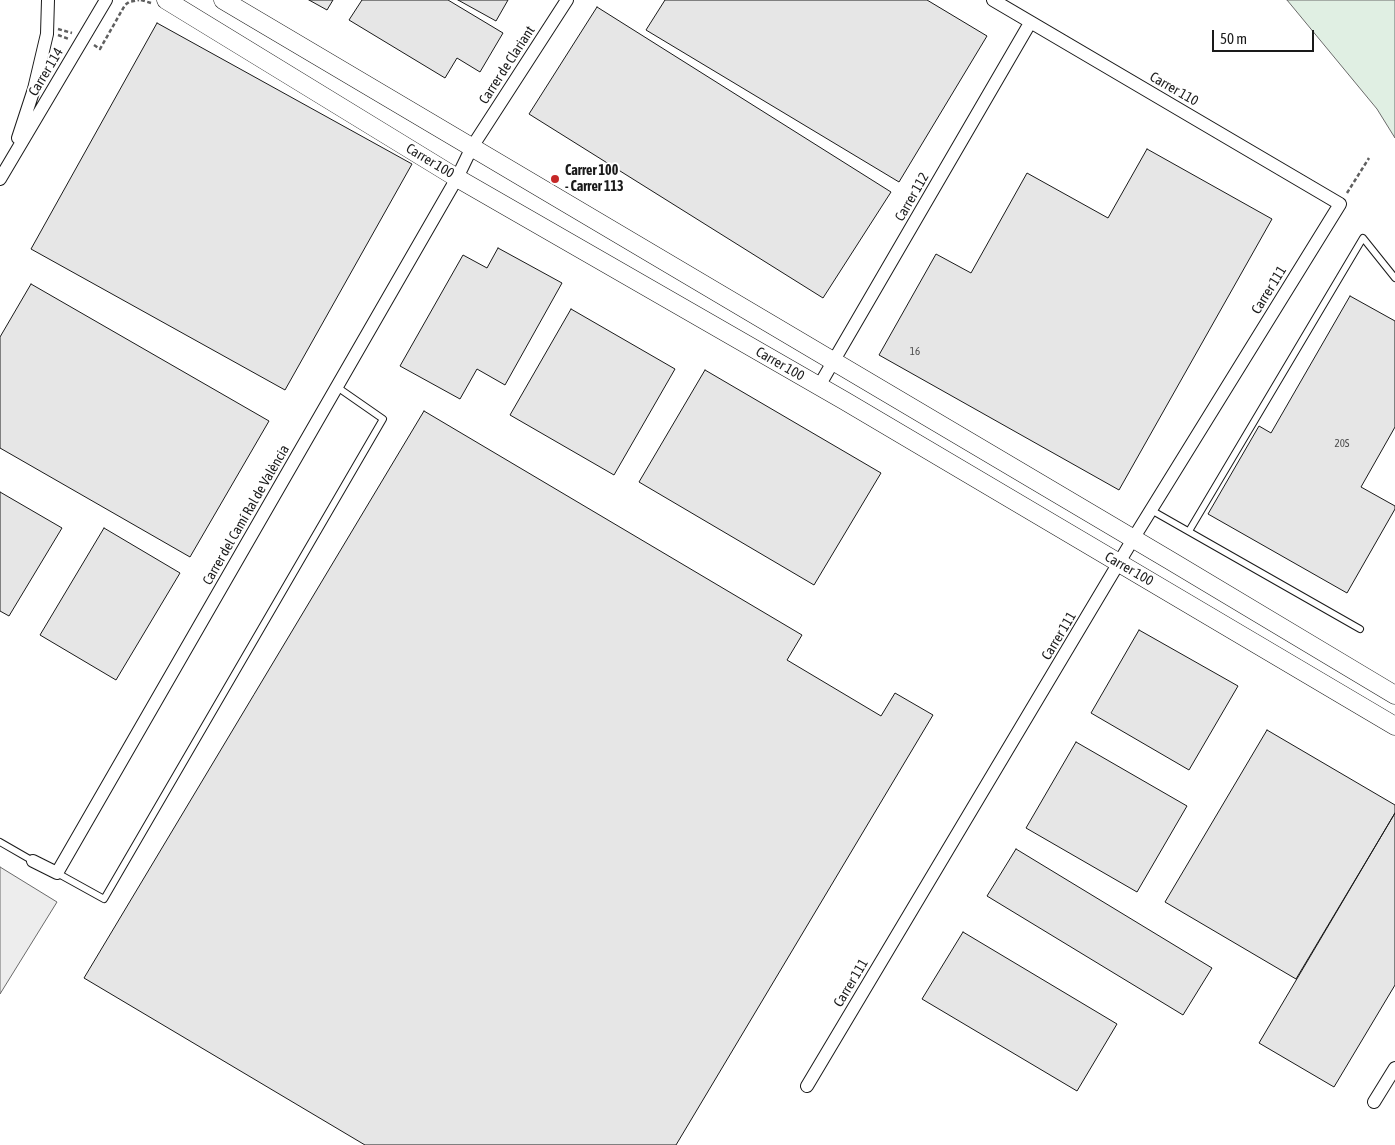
<!DOCTYPE html>
<meta charset="utf-8">
<style>
body{margin:0}
#map{position:relative;width:1395px;height:1145px;overflow:hidden;background:#fff;font-family:"Asap Condensed",sans-serif}
canvas{display:block}
.scale{position:absolute;left:1212px;top:30px;width:102px;height:22px;box-sizing:border-box;border:2px solid #1a1a1a;border-top:0;padding-left:6px;font-size:15px;line-height:18px;white-space:nowrap;color:#1a1a1a;-webkit-text-stroke:4px #fff;paint-order:stroke}
</style>
<div id="map">
<canvas width="1395" height="1145"></canvas>
<div class="scale">50 m</div>
</div>
<script>
const ctx = document.querySelector('canvas').getContext('2d');
ctx.lineJoin = 'round';
function paint(path, color) {
  ctx.fillStyle = color;
  ctx.fill(path, 'evenodd');
}
function poly(rows) {
  const path = new Path2D();
  for (const r of rows) {
    path.moveTo(r[0], r[1]);
    for (let i = 2; i < r.length; i += 2) path.lineTo(r[i], r[i + 1]);
  }
  return path;
}
function stroke(path, color, width, dash) {
  ctx.strokeStyle = color;
  ctx.lineWidth = width;
  ctx.lineCap = dash ? 'butt' : 'round';
  ctx.setLineDash(dash || []);
  ctx.stroke(path);
}
function label(font, color, halo, rows, align = 'center') {
  ctx.font = font + ' "Asap Condensed",sans-serif';
  ctx.lineWidth = 4;
  ctx.setLineDash([]);
  ctx.textBaseline = 'middle';
  ctx.strokeStyle = halo;
  ctx.fillStyle = color;
  for (const [text, x, y, turn = 0] of rows) {
    ctx.save();
    ctx.translate(x, y);
    ctx.rotate((+turn || 0) * Math.PI / 180);
    ctx.textAlign = isNaN(turn) ? turn : align;
    if (halo) ctx.strokeText(text, 0, 0);
    ctx.fillText(text, 0, 0);
    ctx.restore();
  }
}
const green = poly([
 [1287,0,1395,0,1395,138,1377,109,1287,0]
]);
paint(green, '#e0efe3');
stroke(green, '#6a6a6a', 1);
const parking = poly([
 [0,867,57,902,0,994,0,867]
]);
paint(parking, '#ededed');
stroke(parking, '#6a6a6a', 1);
const building = poly([
 [309,0,333,0,327,10,309,0],
 [362,0,448,0,503,33,480,72,457,58,445,78,349,20,362,0],
 [458,0,508,0,496,21,458,0],
 [665,0,927,0,987,36,899,182,646,30,665,0],
 [597,7,891,192,823,298,529,114,597,7],
 [157,23,412,164,285,390,31,249,157,23],
 [1147,149,1272,219,1119,490,879,355,936,254,971,273,1027,173,1108,218,1147,149],
 [498,248,562,283,505,385,477,369,460,399,400,366,463,255,487,268,498,248],
 [31,284,269,421,190,557,0,448,0,337,31,284],
 [1350,296,1395,321,1395,427,1361,487,1395,506,1395,509,1347,593,1208,514,1259,426,1271,433,1350,296],
 [571,309,675,369,614,475,510,415,571,309],
 [705,370,881,473,814,585,639,482,705,370],
 [424,411,802,635,787,660,881,716,895,693,933,715,676,1145,365,1145,84,978,424,411],
 [0,492,62,528,9,616,0,611,0,492],
 [104,528,180,573,116,680,40,635,104,528],
 [1139,630,1238,686,1189,770,1091,713,1139,630],
 [1267,730,1395,805,1395,813,1296,979,1165,902,1267,730],
 [1076,742,1187,806,1137,892,1026,828,1076,742],
 [1395,813,1395,985,1334,1087,1259,1043,1395,813],
 [1016,849,1212,968,1183,1015,987,896,1016,849],
 [963,932,1117,1024,1077,1091,922,999,963,932]
]);
paint(building, '#e6e6e6');
stroke(building, '#1a1a1a', 1);
const lane = poly([
 [1151,510,1360,629],
 [1189,531,1363,238,1395,278],
 [0,842,33,861],
 [57,873,104,899,383,419,337,387]
]);
const street = poly([
 [18,138,34,89,47,34,48,0],
 [0,179,106,0],
 [819,386,1030,23],
 [33,861,57,873,457,178,472,147,567,0],
 [807,1086,1133,539,1340,204,993,0],
 [1374,1102,1395,1068]
]);
const secondary = poly([
 [166,0,457,178,845,401,1395,726],
 [223,0,1171,561,1395,695]
]);
stroke(lane, '#1a1a1a', 8);
stroke(street, '#1a1a1a', 14);
stroke(secondary, '#1a1a1a', 19);
stroke(poly([
 [141,0,151,3],
 [58,29,72,33],
 [58,35,69,39],
 [94,45,100,49,125,5,129,2,139,0],
 [1347,193,1369,158]
]), '#5f5f5f', 2.5, [4, 2.5]);
stroke(lane, '#fff', 6);
stroke(street, '#fff', 12);
stroke(secondary, '#fff', 18);
for (const [x, y, r, color] of [
 [555,179,5,"#c62828"]
]) {
  const dot = new Path2D();
  dot.arc(x, y, r, 0, 2 * Math.PI);
  ctx.fillStyle = color;
  ctx.fill(dot);
  stroke(dot, '#fff', 2);
}
label('11px', '#4d4d4d', null, [
 ["16",915,352],
 ["20S",1342,444]
]);
label('14px', '#1a1a1a', '#fff', [
 ["Carrer de Clariant",507,65,-57],
 ["Carrer 114",46,72,-59],
 ["Carrer 110",1174,89,30],
 ["Carrer 100",430,161,31],
 ["Carrer 112",912,197,-60],
 ["Carrer 111",1269,290,-58],
 ["Carrer 100",780,364,30],
 ["Carrer del Camí Ral de València",246,515,-60],
 ["Carrer 100",1129,569,30],
 ["Carrer 111",1059,636,-59],
 ["Carrer 111",851,983,-59]
]);
label('bold 14px', '#1a1a1a', '#fff', [
 ["Carrer 100",565,171],
 ["- Carrer 113",565,187]
], 'left');
</script>
